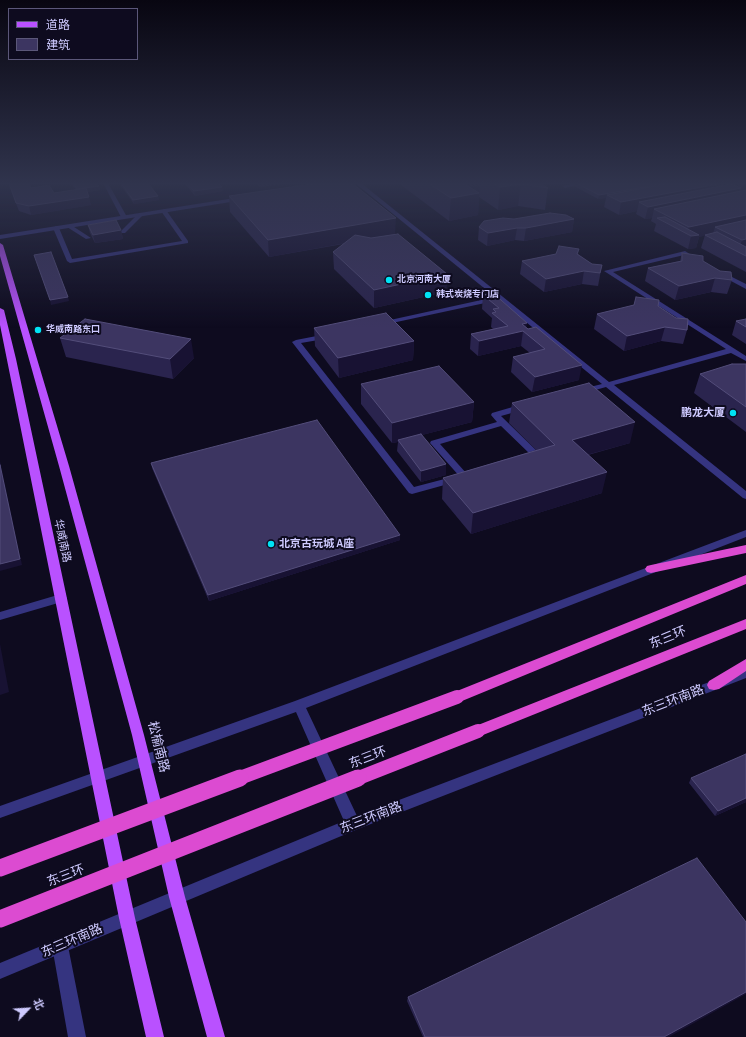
<!DOCTYPE html>
<meta charset="utf-8">
<style>
body{margin:0}
#map{position:relative;width:746px;height:1037px;overflow:hidden;background:#0e0b1f;font-family:"Archivo Narrow","Noto Sans SC",sans-serif}
canvas{display:block}
.legend{position:absolute;left:8px;top:8px;width:130px;height:52px;box-sizing:border-box;background:#0e0b1f;border:1px solid #5b5779;margin:0;padding:5px 7px;list-style:none;font-size:12px;color:#cecaff}
.legend li{display:flex;align-items:center;gap:8px;height:20px}
.legend b{width:20px;border:1px solid #5b5779}
.north{position:absolute;left:8px;top:989px;width:40px;height:40px;-webkit-text-stroke:3px #0e0b1f;paint-order:stroke;rotate:65deg;font-size:11px;font-weight:700;line-height:16px;text-align:center;color:#cecaff}
.north::after{content:'';display:block;margin:auto;width:14px;height:18px;background:#cecaff;clip-path:polygon(50% 0,100% 100%,50% 72%,0 100%)}
</style>
<div id="map">
<canvas width="746" height="1037"></canvas>
<ul class="legend">
<li><b style="height:5px;background:#b951ff"></b>道路</li>
<li><b style="height:11px;background:#3c3561"></b>建筑</li>
</ul>
<div class="north">北</div>
</div>
<script>
const ctx = document.querySelector('canvas').getContext('2d');
ctx.lineJoin = 'round';
function poly(rows) {
  const path = new Path2D();
  for (const r of rows) {
    path.moveTo(r[0], r[1]);
    for (let i = 2; i < r.length; i += 2) path.lineTo(r[i], r[i + 1]);
  }
  return path;
}
function paint(path, color) {
  ctx.fillStyle = color;
  ctx.fill(path, 'evenodd');
}
function stroke(path, color, width, dash) {
  ctx.strokeStyle = color;
  ctx.lineWidth = width;
  ctx.lineCap = dash ? 'butt' : 'round';
  ctx.setLineDash(dash || []);
  ctx.stroke(path);
}
function label(font, color, halo, rows, align = 'center') {
  ctx.font = font + ' "Archivo Narrow","Noto Sans SC",sans-serif';
  ctx.lineWidth = 4;
  ctx.setLineDash([]);
  ctx.textBaseline = 'middle';
  ctx.strokeStyle = halo;
  ctx.fillStyle = color;
  for (const [text, x, y, turn = 0] of rows) {
    ctx.save();
    ctx.translate(x, y);
    ctx.rotate((+turn || 0) * Math.PI / 180);
    ctx.textAlign = isNaN(turn) ? turn : align;
    if (halo) ctx.strokeText(text, 0, 0);
    ctx.fillText(text, 0, 0);
    ctx.restore();
  }
}
paint(poly([
 [103,183,108,183,127,217,126,218,121,217,103,183],
 [578,183,588,183,565,188,562,186,578,183],
 [164,209,166,210,188,241,188,243,70,263,67,261,53,228,56,226,59,228,72,259,182,241,161,211,164,209],
 [138,214,143,215,125,233,121,233,121,231,138,214],
 [67,225,71,225,91,238,86,239,67,227,67,225],
 [61,594,65,595,67,598,65,601,0,620,0,612,61,594]
]), '#353480');
paint(poly([
 [355,183,361,183,609,382,726,349,604,271,685,251,696,258,696,260,694,261,684,255,613,272,746,356,746,361,731,353,614,385,746,491,746,499,743,498,606,387,581,394,578,394,578,390,602,384,499,300,378,326,378,322,381,322,495,297,355,183],
 [720,271,746,284,746,289,718,274,717,273,720,271],
 [327,334,330,334,330,338,301,343,414,487,456,476,461,479,459,481,412,494,409,493,292,342,296,340,327,334],
 [523,404,526,405,526,409,501,416,539,453,541,455,539,457,529,460,526,459,524,457,526,455,530,454,501,426,440,444,467,474,469,476,467,478,464,479,461,478,430,443,431,441,497,422,491,415,492,413,523,404],
 [60,938,66,940,68,946,86,1037,68,1037,52,946,54,940,60,938]
]), '#353480');
paint(poly([
 [334,183,354,183,332,186,332,184,334,183],
 [241,197,243,198,243,200,0,239,0,235,241,197],
 [746,530,746,537,306,708,357,816,746,668,746,678,358,829,0,979,0,963,344,821,296,712,0,818,0,806,295,701,746,530]
]), '#353480');
paint(poly([
 [0,243,3,245,69,466,144,735,185,897,225,1037,207,1037,169,897,132,735,59,466,0,256,0,243],
 [0,308,4,310,16,359,135,918,164,1037,146,1037,119,918,0,325,0,308]
]), '#b951ff');
paint(poly([
 [746,545,746,553,651,573,647,572,645,569,647,566,651,565,746,545],
 [746,575,746,584,462,701,457,703,452,701,450,697,452,693,746,575],
 [746,619,746,629,483,735,478,737,473,735,471,731,473,727,746,619],
 [746,659,746,671,719,689,714,690,709,689,707,685,709,681,746,659]
]), '#dc4bd1');
stroke(poly([
 [237,779,457,697],
 [356,779,478,731]
]), '#dc4bd1', 14);
stroke(poly([
 [0,868,240,778],
 [0,919,358,778]
]), '#dc4bd1', 17);
paint(poly([
 [8,183,29,183,31,188,54,193,76,190,71,183,96,183,99,186,100,190,87,192,91,205,31,215,19,211],
 [119,183,148,183,158,196,159,200,134,204],
 [184,183,218,183,222,187,223,191,195,196],
 [256,183,280,183,280,184,260,187],
 [401,183,540,183,548,188,545,210,518,206,498,210,479,197,478,215,449,221,401,185],
 [575,183,746,183,746,184,743,184,742,190,741,190,740,191,746,190,746,272,701,248,705,235,699,237,696,248,688,249,654,231,656,224,651,221,652,218,645,219,636,214,637,211,619,215,604,207,606,198,598,199,574,186],
 [229,196,395,234,447,274,446,292,374,308,334,269,333,252,343,244,269,257,230,212],
 [514,219,574,219,572,232,524,241,515,240,487,246,478,240,479,227],
 [88,225,121,230,123,239,95,243,90,233],
 [579,249,578,254,592,264,602,265,598,286,582,284,544,292,520,274,522,261],
 [682,253,703,261,732,280,727,294,711,292,675,300,645,281,648,268,680,261],
 [483,295,526,328,579,380,532,392,511,372,513,357,530,353,521,346,478,356,470,349,471,334,493,329,491,327,492,318,482,309],
 [658,306,687,330,683,344,661,341,624,351,594,329,597,314],
 [746,319,746,344,732,335,736,321],
 [314,328,414,341,413,360,339,378,315,346],
 [60,338,194,358,173,379,66,357],
 [746,364,746,432,694,393,700,374],
 [361,384,474,402,472,422,422,435,446,475,421,482,397,451,398,442,392,443,361,404],
 [512,403,630,443,588,455,602,493,471,534,442,499,443,478,536,450,509,423],
 [151,463,400,540,209,601,152,468],
 [691,778,746,802,715,816,689,783],
 [408,997,669,1037,423,1037,407,1001]
]), '#2a244e');
paint(poly([
 [260,183,280,183,280,184,260,187],
 [458,183,480,183,478,215,449,221,451,198],
 [668,183,684,183,607,195,606,198,598,199,599,195],
 [723,183,744,183,742,190,741,190,738,200,654,209,652,218,645,219,648,207,639,202,637,211,619,215,621,202],
 [521,184,518,206,498,210,500,187],
 [99,186,100,190,78,193,77,189],
 [222,187,223,191,195,196,194,191],
 [158,196,159,200,134,204,133,200],
 [89,197,91,205,31,215,29,206],
 [746,215,746,226,715,227,713,234,699,237,696,248,688,249,691,236,687,234,689,227],
 [396,218,395,234,269,257,268,240],
 [574,219,572,232,524,241,526,228],
 [517,228,515,240,487,246,488,233],
 [121,230,123,239,95,243,93,235],
 [746,239,746,251,738,252,742,240],
 [584,271,582,284,544,292,546,279],
 [447,274,446,292,374,308,374,290],
 [715,278,711,292,675,300,679,286],
 [68,297,69,301,51,305,50,300],
 [527,323,525,333,523,331,521,346,478,356,479,341,522,324],
 [665,327,661,341,624,351,627,336],
 [191,339,194,358,173,379,170,359],
 [414,341,413,360,339,378,338,358],
 [582,365,579,380,532,392,535,377],
 [474,402,472,422,399,441,398,440,398,442,392,443,392,423],
 [635,422,630,443,568,460,572,440],
 [0,461,22,565,0,571],
 [446,464,446,475,421,482,421,471],
 [607,472,602,493,471,534,473,513],
 [400,535,400,540,209,601,208,595],
 [0,644,9,692,0,695],
 [746,798,746,802,715,816,718,811],
 [746,992,746,994,669,1037,664,1037]
]), '#181233');
const building = poly([
 [9,183,29,183,31,188,49,185,54,193,86,188,89,197,29,206,16,203,9,183],
 [72,183,96,183,99,186,77,189,72,183],
 [121,183,148,183,158,196,133,200,121,183],
 [187,183,218,183,222,187,194,191,187,183],
 [318,183,345,183,353,184,396,218,268,240,229,196,318,183],
 [428,183,463,183,479,193,451,198,428,183],
 [492,183,540,183,548,188,521,184,500,187,492,183],
 [576,183,668,183,599,195,576,183],
 [671,183,723,183,621,202,607,195,671,183],
 [731,184,741,188,648,207,639,202,731,184],
 [746,190,746,215,689,227,654,209,746,190],
 [550,213,566,215,574,219,526,228,517,228,488,233,479,227,484,221,503,218,514,219,550,213],
 [665,217,699,235,691,236,657,218,665,217],
 [116,220,121,230,93,235,88,225,116,220],
 [746,220,746,239,742,240,715,227,746,220],
 [717,232,746,247,746,256,705,235,717,232],
 [398,234,447,274,374,290,333,252,355,235,371,238,398,234],
 [559,246,579,249,577,254,592,264,602,265,600,273,584,271,546,279,522,261,556,254,559,246],
 [51,252,68,297,50,300,34,255,51,252],
 [682,253,703,256,703,261,720,271,731,272,732,280,715,278,679,286,648,268,682,261,682,253],
 [493,293,527,323,522,324,528,329,536,327,582,365,535,377,513,357,545,349,523,331,479,341,471,334,508,326,492,313,496,312,493,309,499,308,483,295,493,293],
 [636,297,659,300,658,306,676,318,688,319,687,330,665,327,627,336,597,314,634,305,636,297],
 [386,313,414,341,338,358,314,328,386,313],
 [85,319,191,339,170,359,60,338,85,319],
 [746,319,746,327,736,321,746,319],
 [732,364,746,364,746,407,700,374,732,364],
 [439,366,474,402,392,423,361,384,439,366],
 [589,383,635,422,572,440,607,472,473,513,443,478,555,445,512,403,589,383],
 [317,420,400,535,208,595,151,463,317,420],
 [421,434,446,464,421,471,398,440,421,434],
 [0,465,20,559,0,564,0,465],
 [746,754,746,798,718,811,691,778,746,754],
 [697,858,746,922,746,992,664,1037,425,1037,408,997,697,858]
]);
paint(building, '#3c3561');
stroke(building, '#534d7a', 1);
const sky = ctx.createLinearGradient(0, 0, 0, 328);
sky.addColorStop(0, '#080611');
sky.addColorStop(0.56, '#30344d');
sky.addColorStop(1, '#30344d00');
ctx.fillStyle = sky;
ctx.fillRect(0, 0, 746, 328);
for (const [x, y, r, color] of [
 [389,280,4,"#00e3f5"],
 [428,295,4,"#00e3f5"],
 [38,330,4,"#00e3f5"],
 [733,413,4,"#00e3f5"],
 [271,544,4,"#00e3f5"]
]) {
  const dot = new Path2D();
  dot.arc(x, y, r, 0, 2 * Math.PI);
  ctx.fillStyle = color;
  ctx.fill(dot);
  stroke(dot, '#0e0b1f', 1.5);
}
label('bold 9px', '#cecaff', '#0e0b1f', [
 ["北京河南大厦",397,280],
 ["韩式炭烧专门店",436,295],
 ["华威南路东口",46,330]
], 'left');
label('bold 11px', '#cecaff', '#0e0b1f', [
 ["鹏龙大厦",725,413],
 ["北京古玩城 A座",279,544,"left"]
], 'right');
label('11px', '#cecaff', '#0e0b1f', [
 ["华威南路",62,541,78]
]);
label('13px', '#cecaff', '#0e0b1f', [
 ["东三环",668,638,-22],
 ["东三环南路",673,701,-21],
 ["松榆南路",158,747,76],
 ["东三环",368,758,-21],
 ["东三环南路",371,818,-21],
 ["东三环",66,876,-21],
 ["东三环南路",72,941,-23]
]);
</script>
